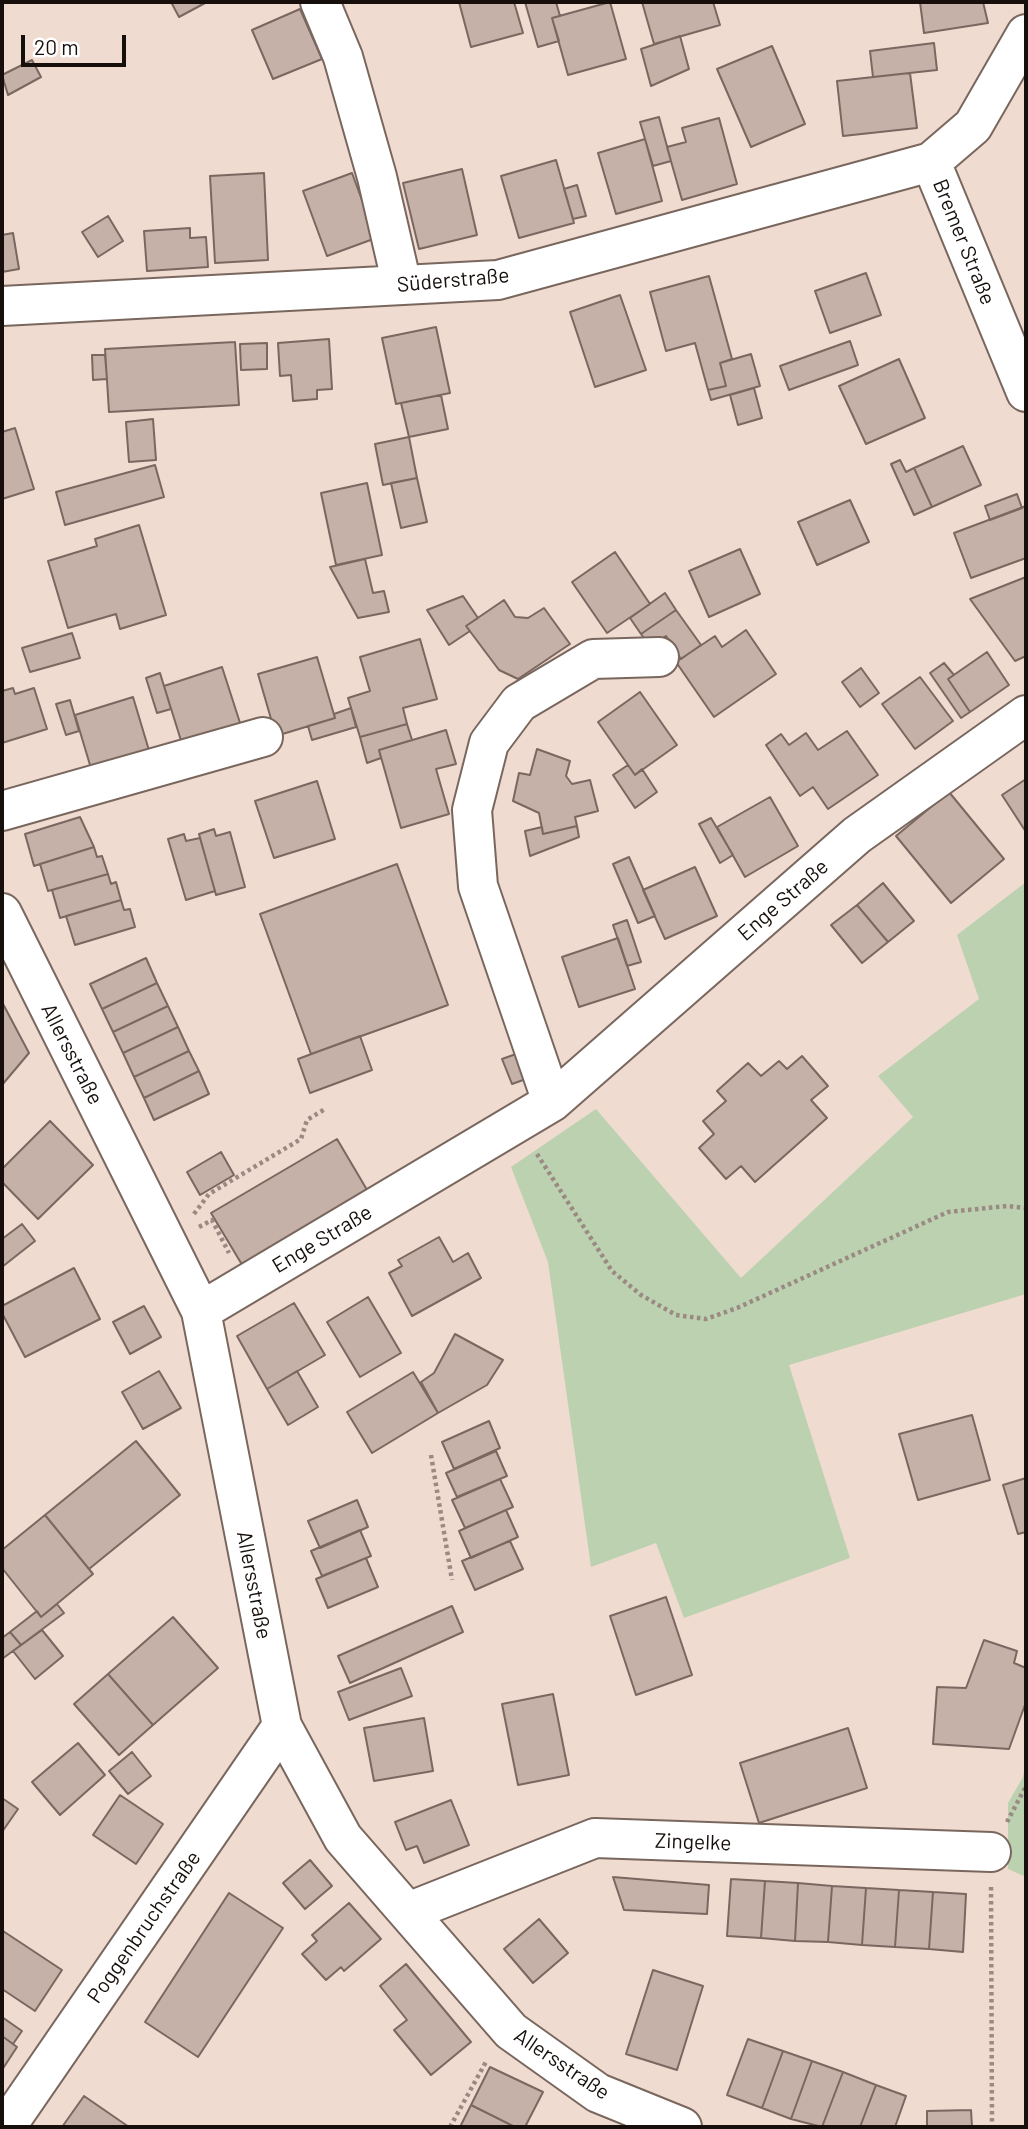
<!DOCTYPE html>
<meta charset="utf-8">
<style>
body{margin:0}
#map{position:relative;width:1028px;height:2129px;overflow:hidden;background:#f0dbd1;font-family:Barlow,sans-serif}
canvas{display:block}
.frame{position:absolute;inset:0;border:4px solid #160f0c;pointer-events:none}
.scale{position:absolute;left:21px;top:35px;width:105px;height:32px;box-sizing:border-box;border:4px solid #160f0c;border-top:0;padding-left:9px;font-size:21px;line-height:24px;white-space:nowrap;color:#160f0c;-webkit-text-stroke:5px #fff;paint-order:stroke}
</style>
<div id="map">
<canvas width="1028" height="2129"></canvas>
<div class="frame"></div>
<div class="scale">20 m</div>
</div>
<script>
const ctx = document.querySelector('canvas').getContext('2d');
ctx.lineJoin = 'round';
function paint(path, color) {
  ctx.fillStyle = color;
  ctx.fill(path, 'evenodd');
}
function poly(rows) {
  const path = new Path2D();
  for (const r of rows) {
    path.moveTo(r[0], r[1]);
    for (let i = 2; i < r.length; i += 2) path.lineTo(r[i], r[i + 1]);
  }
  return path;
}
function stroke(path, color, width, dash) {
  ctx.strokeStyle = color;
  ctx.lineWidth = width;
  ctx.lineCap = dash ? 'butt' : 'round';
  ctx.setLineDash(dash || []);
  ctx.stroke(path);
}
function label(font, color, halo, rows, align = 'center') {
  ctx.font = font + ' Barlow,sans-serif';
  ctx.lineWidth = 6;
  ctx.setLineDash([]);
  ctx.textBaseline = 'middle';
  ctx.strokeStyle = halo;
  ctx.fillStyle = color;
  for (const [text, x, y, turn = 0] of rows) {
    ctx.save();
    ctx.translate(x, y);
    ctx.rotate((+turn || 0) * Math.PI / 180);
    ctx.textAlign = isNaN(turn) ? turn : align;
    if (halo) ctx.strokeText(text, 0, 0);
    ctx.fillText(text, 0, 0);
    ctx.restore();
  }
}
paint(poly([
 [1026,882,1026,1294,789,1365,850,1558,684,1618,656,1543,591,1567,548,1262,511,1167,596,1109,741,1278,913,1117,878,1076,979,999,957,935],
 [1026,1760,1026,1877,1008,1869,1008,1803,1023,1777]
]), '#bcd1af');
const building = poly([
 [171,2,207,2,179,17,171,2],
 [459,2,514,2,523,33,471,47,459,2],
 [525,2,556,2,560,16,552,18,559,41,538,47,525,2],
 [610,2,626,59,568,75,552,18,610,2],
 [642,2,713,2,720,25,654,44,642,2],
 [920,2,983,2,988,23,924,33,920,2],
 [300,9,322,59,273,79,252,30,300,9],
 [680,36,689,69,651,86,641,49,680,36],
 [934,43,937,70,873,77,870,51,934,43],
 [772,46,805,124,751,147,717,69,772,46],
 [32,60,41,77,8,95,2,75,32,60],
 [910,73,917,128,843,136,837,81,910,73],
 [659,117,671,161,653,166,640,122,659,117],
 [719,118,737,184,682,200,667,147,686,142,682,128,719,118],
 [645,139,662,201,616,214,598,153,645,139],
 [556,160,574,223,519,238,501,176,556,160],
 [462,169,477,235,419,249,403,183,462,169],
 [264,173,268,260,215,263,210,176,264,173],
 [352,173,376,238,327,256,303,191,352,173],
 [577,185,586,216,573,219,564,189,577,185],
 [108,216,123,241,98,257,82,232,108,216],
 [190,228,190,238,206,237,208,267,147,271,144,231,190,228],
 [13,233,19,269,2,272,2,235,13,233],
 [866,273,881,315,830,333,815,291,866,273],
 [709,276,732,359,720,363,726,386,708,390,695,343,666,351,650,292,709,276],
 [620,295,646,370,595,387,570,312,620,295],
 [436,327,450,393,396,404,382,338,436,327],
 [329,339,332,389,317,390,317,399,293,401,291,375,280,376,278,343,329,339],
 [850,341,858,365,789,390,780,366,850,341],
 [235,342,239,405,109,412,105,349,235,342],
 [267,343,267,369,241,370,240,344,267,343],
 [751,354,760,386,711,400,708,390,726,386,720,363,751,354],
 [92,355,105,355,107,379,93,380,92,355],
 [899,359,925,418,866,444,839,386,899,359],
 [754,388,762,418,738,425,730,395,754,388],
 [441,395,448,429,409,437,401,403,441,395],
 [153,419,156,460,129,462,126,422,153,419],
 [15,428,34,489,2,499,2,432,15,428],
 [409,437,417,478,383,485,375,444,409,437],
 [963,446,981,485,932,507,914,468,963,446],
 [900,460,906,472,914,468,932,507,914,515,891,464,900,460],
 [155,465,164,497,65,525,56,492,155,465],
 [417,478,427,522,401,528,391,483,417,478],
 [367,483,382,555,336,565,321,493,367,483],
 [1017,494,1022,508,990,520,985,506,1017,494],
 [850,500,869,542,817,565,798,522,850,500],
 [1026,506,1026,558,971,578,954,533,1026,506],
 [139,525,166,615,120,629,116,614,68,628,48,561,97,546,95,539,139,525],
 [740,549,760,594,709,617,689,571,740,549],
 [615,552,650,604,607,633,572,582,615,552],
 [365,559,373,593,384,591,389,612,358,618,330,567,365,559],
 [1026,577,1026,656,1015,661,970,599,1026,577],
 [665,593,676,610,641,634,630,618,665,593],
 [463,596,478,618,466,626,470,631,449,645,427,610,463,596],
 [504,600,515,617,528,618,544,608,570,644,518,679,499,670,466,626,504,600],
 [676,610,701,645,681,659,666,636,650,647,641,634,676,610],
 [746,630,776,674,714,717,676,662,715,636,722,647,746,630],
 [72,633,80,658,30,672,22,648,72,633],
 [420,639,437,699,403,708,407,724,360,737,348,698,370,691,360,657,420,639],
 [987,652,1009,685,970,712,948,679,987,652],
 [317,657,335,718,276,736,258,674,317,657],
 [944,663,954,675,948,679,970,712,961,718,930,673,944,663],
 [222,667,242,729,183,747,164,686,222,667],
 [861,668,879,693,860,707,842,682,861,668],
 [160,673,171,709,157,713,146,678,160,673],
 [920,677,953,721,915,749,882,704,920,677],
 [13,688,15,694,34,688,47,729,2,743,2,691,13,688],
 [640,692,677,745,635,775,598,722,640,692],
 [133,697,151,757,93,775,75,715,133,697],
 [70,700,79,731,66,735,56,704,70,700],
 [351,708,356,727,312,740,308,726,335,718,334,714,351,708],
 [407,724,412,740,379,750,381,758,367,763,360,737,407,724],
 [446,730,456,764,436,769,449,814,401,828,379,750,446,730],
 [847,731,878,775,828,809,813,787,800,796,766,745,781,734,789,745,806,733,818,750,847,731],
 [537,749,570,761,566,776,572,784,590,780,598,811,575,817,577,826,543,834,539,813,513,801,519,773,530,775,537,749],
 [628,765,635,775,642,769,657,792,635,808,613,775,628,765],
 [1026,779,1026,832,1002,795,1026,779],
 [317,781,335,839,274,858,255,801,317,781],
 [949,792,1004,859,951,903,896,836,949,792],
 [770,797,798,846,745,877,717,827,770,797],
 [80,817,94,847,34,866,25,834,80,817],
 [711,818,733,855,720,863,699,824,711,818],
 [577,826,579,837,530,856,525,831,542,827,543,834,577,826],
 [214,829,216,836,230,832,245,887,216,895,199,834,214,829],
 [184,834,186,841,200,838,215,891,186,900,168,839,184,834],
 [94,847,97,857,102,856,108,874,48,891,40,864,94,847],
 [629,857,655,916,638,923,613,864,629,857],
 [397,864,448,1005,311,1054,260,914,397,864],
 [695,867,717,916,665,939,643,890,695,867],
 [108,874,111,884,116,882,121,900,60,918,52,890,108,874],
 [883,883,914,921,888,942,857,905,883,883],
 [121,900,124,910,130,909,135,927,75,945,66,916,121,900],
 [857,905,888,942,862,963,831,925,857,905],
 [627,920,641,962,627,966,613,925,627,920],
 [618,938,635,989,579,1007,562,957,618,938],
 [146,958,157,983,102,1009,90,984,146,958],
 [157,983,168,1006,113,1032,102,1009,157,983],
 [2,1002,29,1053,2,1085,2,1002],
 [168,1006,178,1027,123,1053,113,1032,168,1006],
 [178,1027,189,1051,134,1077,123,1053,178,1027],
 [360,1036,372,1070,310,1093,298,1059,360,1036],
 [189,1051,199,1071,144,1098,134,1077,189,1051],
 [516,1054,526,1079,512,1084,502,1059,516,1054],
 [802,1056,828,1086,811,1100,827,1118,755,1182,741,1166,726,1179,699,1148,714,1134,703,1121,726,1101,717,1091,748,1063,761,1076,779,1061,787,1069,802,1056],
 [199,1071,209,1094,154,1120,144,1098,199,1071],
 [50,1121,93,1165,38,1219,2,1182,2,1169,50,1121],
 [337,1139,373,1200,247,1273,211,1213,337,1139],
 [221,1152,234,1175,200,1195,187,1172,221,1152],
 [22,1224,35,1241,2,1267,2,1239,22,1224],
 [439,1237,453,1262,468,1253,481,1278,412,1316,389,1273,402,1266,398,1260,439,1237],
 [74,1268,100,1319,25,1357,2,1313,2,1306,74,1268],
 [368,1297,401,1353,360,1377,327,1322,368,1297],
 [294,1303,325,1355,267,1389,237,1336,294,1303],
 [144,1306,161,1337,130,1354,113,1322,144,1306],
 [455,1334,503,1360,487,1385,438,1413,421,1382,434,1373,455,1334],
 [159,1371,181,1408,143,1429,122,1392,159,1371],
 [297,1371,318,1407,288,1425,267,1389,297,1371],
 [413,1372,438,1413,372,1453,347,1412,413,1372],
 [972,1415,990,1480,918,1500,899,1434,972,1415],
 [489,1421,500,1448,454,1469,442,1442,489,1421],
 [136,1441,180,1495,89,1569,45,1515,136,1441],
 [496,1451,507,1476,457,1497,446,1473,496,1451],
 [1026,1478,1026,1532,1018,1534,1003,1485,1026,1478],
 [500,1479,513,1507,465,1528,452,1500,500,1479],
 [357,1500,368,1527,320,1548,308,1521,357,1500],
 [506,1510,518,1537,471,1558,459,1531,506,1510],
 [45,1515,93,1574,41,1617,2,1568,2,1550,45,1515],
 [360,1530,371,1556,322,1576,311,1551,360,1530],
 [510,1541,523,1569,475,1590,462,1561,510,1541],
 [366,1558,378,1587,328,1608,316,1579,366,1558],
 [666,1597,692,1675,636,1695,610,1616,666,1597],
 [57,1604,64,1613,21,1645,10,1632,37,1611,41,1617,57,1604],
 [452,1606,463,1632,350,1683,338,1656,452,1606],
 [173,1617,218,1668,153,1725,108,1674,173,1617],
 [42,1630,63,1656,35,1679,13,1651,42,1630],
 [10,1632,21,1645,2,1659,2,1638,10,1632],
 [984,1640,1017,1651,1014,1663,1026,1668,1026,1702,1009,1749,933,1744,937,1687,966,1688,984,1640],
 [401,1668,412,1696,349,1720,338,1692,401,1668],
 [108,1674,153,1725,119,1755,74,1704,108,1674],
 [553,1694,569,1775,518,1785,502,1704,553,1694],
 [424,1718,433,1771,374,1781,364,1728,424,1718],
 [848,1728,867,1788,759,1823,740,1763,848,1728],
 [78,1743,105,1775,60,1815,32,1782,78,1743],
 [132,1752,151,1776,128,1794,109,1771,132,1752],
 [120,1795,163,1824,136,1864,93,1835,120,1795],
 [2,1798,18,1809,2,1832,2,1798],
 [451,1800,469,1845,424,1863,417,1846,406,1850,395,1822,451,1800],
 [310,1860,332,1886,305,1909,283,1883,310,1860],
 [613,1877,709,1885,707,1914,624,1910,613,1877],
 [731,1879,765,1881,761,1938,727,1936,731,1879],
 [765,1881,798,1883,795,1941,761,1938,765,1881],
 [798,1883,832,1886,828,1942,795,1941,798,1883],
 [832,1886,866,1888,862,1945,828,1942,832,1886],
 [866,1888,899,1890,895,1947,862,1945,866,1888],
 [899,1890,933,1892,929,1949,895,1947,899,1890],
 [933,1892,966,1894,963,1952,929,1949,933,1892],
 [229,1893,283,1928,198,2057,145,2022,229,1893],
 [349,1903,381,1939,344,1971,341,1967,326,1980,302,1954,317,1941,312,1935,349,1903],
 [539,1919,568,1953,533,1983,504,1949,539,1919],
 [3,1931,62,1970,35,2011,2,1989,3,1931],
 [406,1964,471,2042,431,2075,394,2030,407,2020,380,1986,406,1964],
 [653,1970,703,1986,677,2070,626,2054,653,1970],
 [2,2017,22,2031,13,2044,2,2036,2,2017],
 [2,2036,17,2047,2,2070,2,2036],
 [748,2039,783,2051,762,2108,727,2095,748,2039],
 [783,2051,812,2061,791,2119,762,2108,783,2051],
 [812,2061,843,2072,822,2127,791,2119,812,2061],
 [490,2067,543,2092,525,2127,515,2127,471,2105,490,2067],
 [843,2072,876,2085,860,2127,822,2127,843,2072],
 [876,2085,906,2096,895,2127,860,2127,876,2085],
 [84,2096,129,2127,62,2127,84,2096],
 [471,2105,515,2127,460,2127,471,2105],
 [971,2110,972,2127,927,2127,927,2111,971,2110]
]);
paint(building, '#c5b1a8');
stroke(building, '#7a675f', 2);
const minor = poly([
 [320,2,343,57,377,177,402,285],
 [931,162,1026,392],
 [2,306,498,280,931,162,973,126,1026,34],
 [2,811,263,737],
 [2,913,201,1311,282,1726,343,1838,511,2031,598,2093,682,2127],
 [552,1102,478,886,472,810,489,743,519,703,593,659,659,657],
 [201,1311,552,1102,857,835,1026,715],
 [408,1912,595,1838,991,1852],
 [6,2127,282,1726]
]);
stroke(minor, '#79675e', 42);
stroke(poly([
 [537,1154,612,1271,641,1295,676,1315,706,1319,737,1308,948,1212,1007,1206,1026,1208],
 [194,1214,209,1194,301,1139,307,1120,325,1109],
 [199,1227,212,1220,229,1253],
 [431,1455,452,1580],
 [1007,1822,1026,1786],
 [991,1887,992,2127],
 [450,2127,487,2060]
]), '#9a8a83', 4.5, [3.5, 3.5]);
stroke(minor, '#fff', 38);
label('21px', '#160f0c', '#fff', [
 ["Bremer Straße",964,242,68],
 ["Süderstraße",453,280,-5],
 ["Enge Straße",783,900,-41],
 ["Allersstraße",72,1054,63],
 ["Enge Straße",322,1239,-31],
 ["Allersstraße",254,1585,79],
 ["Zingelke",693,1842,2],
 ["Poggenbruchstraße",144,1927,-55],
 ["Allersstraße",562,2064,34]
]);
</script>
